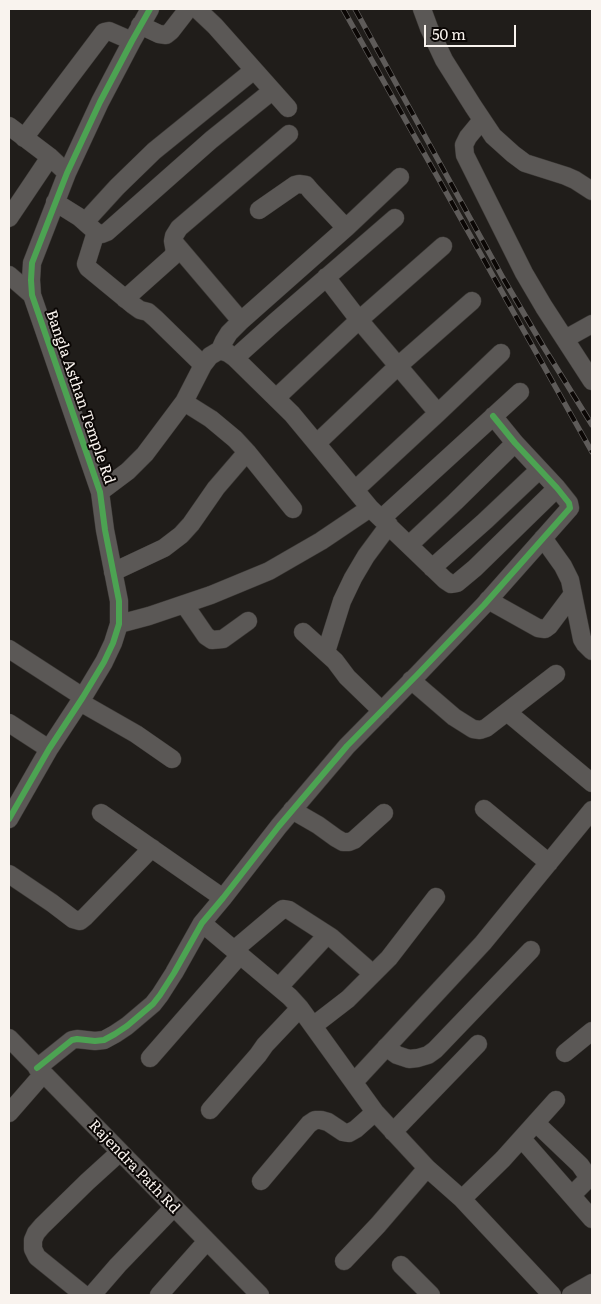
<!DOCTYPE html>
<style>
body{margin:0}
#map{position:relative;width:601px;height:1304px;overflow:hidden;background:#201d1a;font-family:Literata,serif}
canvas{display:block}
.frame{position:absolute;inset:0;border:10px solid #f9f3ee;pointer-events:none}
.scale{position:absolute;left:424px;top:25px;width:92px;height:22px;box-sizing:border-box;border:2px solid #f9f3ee;border-top:0;padding-left:6px;font-size:15px;line-height:18px;white-space:nowrap;color:#f9f3ee;-webkit-text-stroke:4px #0b0705;paint-order:stroke}
</style>
<div id="map">
<canvas width="601" height="1304"></canvas>
<div class="frame"></div>
<div class="scale">50 m</div>
</div>
<script>
const ctx = document.querySelector('canvas').getContext('2d');
ctx.lineJoin = 'round';
function poly(rows) {
  const path = new Path2D();
  for (const r of rows) {
    path.moveTo(r[0], r[1]);
    for (let i = 2; i < r.length; i += 2) path.lineTo(r[i], r[i + 1]);
  }
  return path;
}
function stroke(path, color, width, dash) {
  ctx.strokeStyle = color;
  ctx.lineWidth = width;
  ctx.lineCap = dash ? 'butt' : 'round';
  ctx.setLineDash(dash || []);
  ctx.stroke(path);
}
function label(font, color, halo, rows, align = 'center') {
  ctx.font = font + ' Literata,serif';
  ctx.lineWidth = 4;
  ctx.setLineDash([]);
  ctx.textBaseline = 'middle';
  ctx.strokeStyle = halo;
  ctx.fillStyle = color;
  for (const [text, x, y, turn = 0] of rows) {
    ctx.save();
    ctx.translate(x, y);
    ctx.rotate((+turn || 0) * Math.PI / 180);
    ctx.textAlign = isNaN(turn) ? turn : align;
    if (halo) ctx.strokeText(text, 0, 0);
    ctx.fillText(text, 0, 0);
    ctx.restore();
  }
}
const minor = poly([
 [197,9,215,26,288,108],
 [422,9,429,28,444,60,473,106,493,136,513,154,525,163,566,176,575,180,592,191],
 [140,25,159,34,166,35,171,31,188,9],
 [482,120,468,137,464,145,465,155,524,273,544,307,592,381],
 [9,126,50,157,67,173],
 [24,138,104,32,109,31,132,41],
 [55,202,79,217,96,232,102,234,107,232,211,140,272,91],
 [259,210,295,185,299,184,306,185,311,191,346,228],
 [9,218,50,157],
 [85,222,117,187,154,151,254,70],
 [96,232,86,264,88,268,133,305,140,310,148,312,156,319,203,365],
 [173,241,241,321],
 [9,275,32,295],
 [326,277,359,320,438,413],
 [125,299,172,257,175,252,173,241,174,236,179,228,289,134],
 [565,339,592,324],
 [220,350,224,341,229,333,241,321,346,228,400,177],
 [235,358,275,322,395,218],
 [276,398,359,320,443,246],
 [184,402,211,419,235,439,247,452,293,509],
 [317,443,398,366,472,301],
 [356,489,438,413,501,353],
 [100,492,128,471,145,454,184,402,203,365,210,356,220,350,228,353,235,358,292,414,370,508,445,580,451,584,457,583,475,568,557,488],
 [382,518,520,392],
 [543,538,563,566,570,580,582,639,585,644,592,651],
 [409,545,455,502,515,443],
 [432,568,485,521,539,470],
 [113,572,164,548,181,535,191,524,216,488,247,452],
 [488,600,538,628,545,629,549,626,573,594],
 [184,604,206,636,212,640,223,639,248,621],
 [119,624,149,616,211,595,269,571,321,541,370,508],
 [303,632,335,661,347,677,382,711],
 [9,649,83,697],
 [326,652,342,601,353,578,366,556,389,525],
 [411,680,454,717,473,729,480,730,486,728,556,674],
 [80,702,136,734,172,759],
 [507,712,592,783],
 [9,723,49,749],
 [484,809,549,863],
 [292,810,318,825,336,838,343,842,349,842,354,840,384,813],
 [101,813,223,898],
 [9,819,49,749,83,697,104,662,113,643,119,624,119,601,105,530,100,492,32,295,31,280,32,263,67,173,100,102,132,41,150,9],
 [9,874,52,903,73,919,80,921,85,917,152,848],
 [202,923,290,997,300,1008,375,1112,427,1168,462,1199,552,1295],
 [234,950,279,912,283,909,289,910,331,937,373,974],
 [279,987,327,935],
 [313,1026,348,999,389,958,436,897],
 [9,1038,260,1295],
 [386,1047,397,1055,409,1059,418,1058,428,1055,435,1050,531,950],
 [565,1053,592,1031],
 [150,1058,240,955],
 [37,1068,72,1040,77,1039,95,1041,104,1040,115,1034,127,1026,153,1004,160,995,174,973,202,923,223,898,279,826,347,746,417,675,484,605,570,508,569,503,557,488,515,443,493,416],
 [354,1082,483,943,592,810],
 [210,1110,258,1055,265,1045,300,1008],
 [9,1113,43,1074],
 [536,1123,580,1165,587,1175,587,1180,572,1195],
 [393,1132,478,1044],
 [522,1139,592,1219],
 [261,1181,309,1124,315,1120,321,1120,328,1122,343,1132,349,1133,356,1129,375,1112],
 [462,1199,503,1159,556,1100],
 [344,1261,378,1225,427,1168],
 [401,1265,431,1295],
 [84,1295,37,1257,33,1249,33,1240,36,1233,42,1226,87,1182,120,1152],
 [92,1295,118,1265,174,1207],
 [159,1295,207,1241],
 [571,1295,592,1283]
]);
stroke(minor, '#3d3a37', 19);
stroke(minor, '#5b5856', 18);
const rail = poly([
 [343,9,592,452],
 [355,9,503,278,543,346,592,425]
]);
stroke(rail, '#5e5b59', 5.5);
stroke(rail, '#0b0705', 4, [11]);
stroke(poly([
 [9,819,49,749,83,697,104,662,113,643,119,624,119,601,105,530,100,492,32,295,31,280,32,263,67,173,100,102,132,41,150,9],
 [37,1068,72,1040,77,1039,95,1041,104,1040,115,1034,127,1026,153,1004,160,995,174,973,202,923,223,898,279,826,347,746,417,675,484,605,570,508,569,503,557,488,515,443,493,416]
]), '#4ca352', 6);
label('15px', '#f9f3ee', '#0b0705', [
 ["Bangla Asthan Temple Rd",80,397,71],
 ["Rajendra Path Rd",134,1167,46]
]);
</script>
